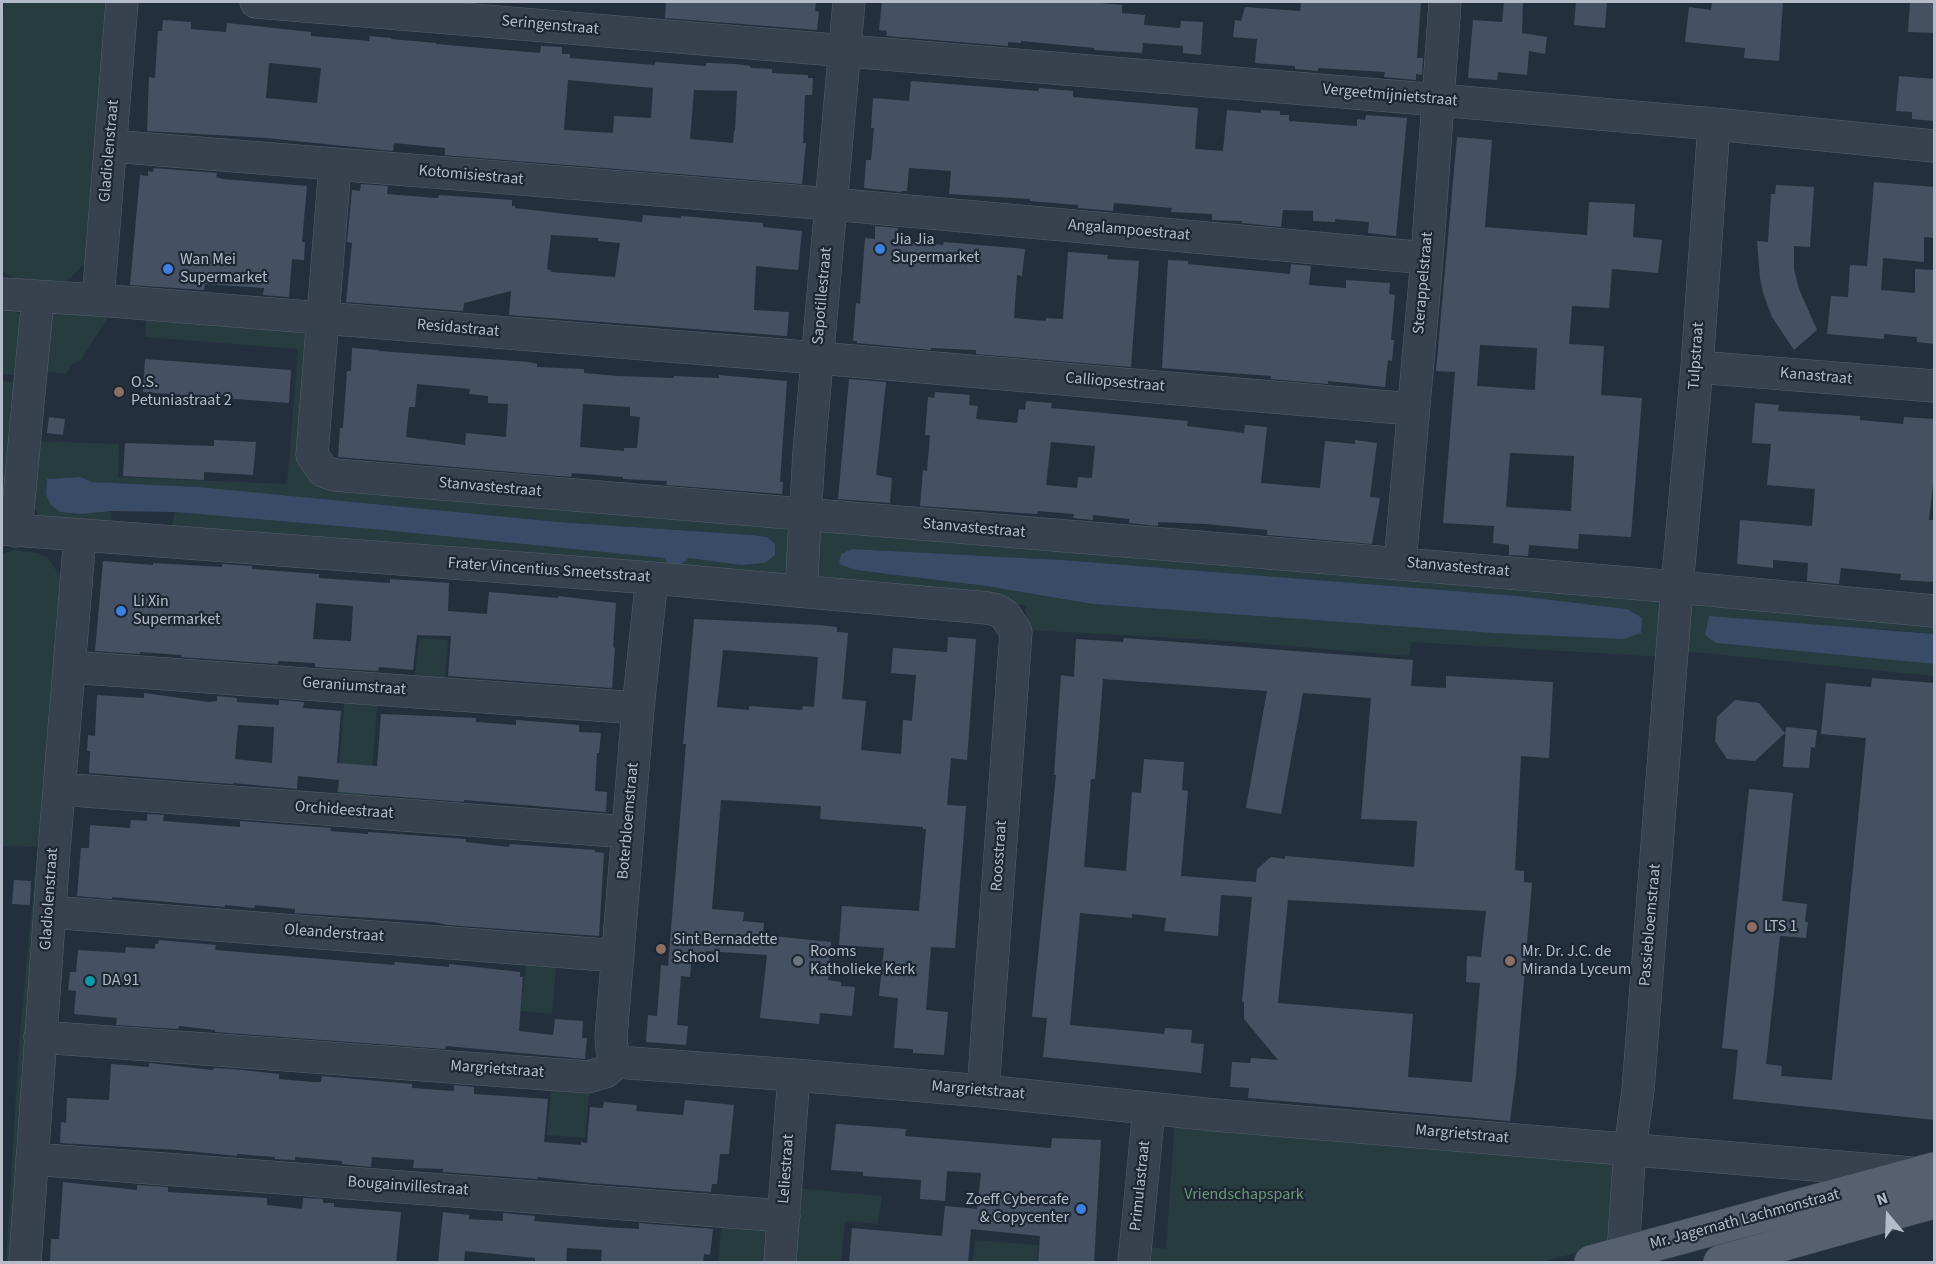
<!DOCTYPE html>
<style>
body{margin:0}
#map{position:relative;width:1936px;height:1264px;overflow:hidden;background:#242f3e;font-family:"Source Sans 3",sans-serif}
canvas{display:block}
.frame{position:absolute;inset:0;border:3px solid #b4bcc9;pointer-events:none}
.north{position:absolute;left:1858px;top:1186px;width:60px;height:60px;-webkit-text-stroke:4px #1d2633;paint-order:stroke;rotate:341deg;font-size:16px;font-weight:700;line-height:24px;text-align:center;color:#b4bcc9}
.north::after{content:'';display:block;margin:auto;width:21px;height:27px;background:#b4bcc9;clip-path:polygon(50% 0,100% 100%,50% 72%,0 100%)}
</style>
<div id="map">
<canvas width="1936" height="1264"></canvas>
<div class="frame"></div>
<div class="north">N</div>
</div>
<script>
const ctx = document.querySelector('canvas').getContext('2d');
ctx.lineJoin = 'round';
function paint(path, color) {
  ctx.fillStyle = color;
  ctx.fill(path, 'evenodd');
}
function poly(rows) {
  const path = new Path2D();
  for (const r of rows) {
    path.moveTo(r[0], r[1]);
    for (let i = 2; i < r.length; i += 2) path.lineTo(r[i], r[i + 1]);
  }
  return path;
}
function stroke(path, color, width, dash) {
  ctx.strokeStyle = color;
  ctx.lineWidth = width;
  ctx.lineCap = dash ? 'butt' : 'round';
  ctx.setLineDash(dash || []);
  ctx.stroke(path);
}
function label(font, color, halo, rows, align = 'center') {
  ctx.font = font + ' "Source Sans 3",sans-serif';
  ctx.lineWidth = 4.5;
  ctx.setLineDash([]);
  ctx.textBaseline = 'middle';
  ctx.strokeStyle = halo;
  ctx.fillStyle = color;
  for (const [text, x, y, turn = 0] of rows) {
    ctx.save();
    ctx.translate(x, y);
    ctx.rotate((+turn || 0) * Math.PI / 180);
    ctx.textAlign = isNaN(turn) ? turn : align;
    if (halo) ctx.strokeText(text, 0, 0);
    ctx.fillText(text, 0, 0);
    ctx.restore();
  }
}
paint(poly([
 [4,2,115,2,86,262,70,278,61,283,16,280,2,271,2,48],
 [2,304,20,315,24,323,22,376,2,374],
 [61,309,113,309,81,360,72,364,66,374,40,371,46,324,52,314],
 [147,313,285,321,310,334,308,459,790,518,796,566,783,579,170,532,175,512,383,530,665,558,670,566,689,558,741,565,764,563,775,555,775,544,768,537,752,535,559,522,199,487,92,482,80,477,48,479,46,494,50,504,83,514,111,511,112,529,47,523,38,514,32,502,31,441,119,444,118,477,287,484,298,349,145,337],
 [2,381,21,383,2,500],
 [819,530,1652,596,1661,602,1664,657,1411,642,1409,656,1215,640,1025,630,1026,606,992,598,818,578,812,569],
 [852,549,1062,560,1517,596,1627,609,1642,618,1492,633,1092,604,986,586,855,570,839,564,841,554],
 [14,550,38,553,47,557,61,577,45,843,35,847,2,846,2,554],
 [1701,601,1934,617,1934,634,1884,629,1716,643,1934,664,1934,676,1682,651,1691,607],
 [419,638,448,640,444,687,414,684],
 [345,694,378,696,369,806,336,803],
 [37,852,44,853,15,1262,6,1262,19,1044],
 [526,965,556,968,552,1014,521,1011],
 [551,1091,589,1094,585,1138,547,1135],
 [1175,1119,1598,1157,1610,1164,1618,1174,1610,1244,1541,1262,1144,1262,1145,1247,1166,1249],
 [795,1188,882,1196,878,1224,845,1221,841,1262,789,1262],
 [722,1219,769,1226,772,1262,718,1262],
 [975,1240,1038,1245,1037,1262,973,1262]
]), '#263c3f');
paint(poly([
 [80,477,92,482,199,487,559,522,752,535,767,537,775,544,775,555,765,563,741,565,689,558,677,567,670,566,664,558,383,530,175,512,111,511,83,514,60,512,50,504,46,494,47,479],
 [852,549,1062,560,1518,596,1627,609,1642,618,1641,633,1624,639,1492,633,1092,604,986,586,855,570,839,564,841,554],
 [1709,616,1934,634,1934,664,1716,643,1705,635]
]), '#394c67');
paint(poly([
 [666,2,816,2,815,11,819,12,817,30,665,18],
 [882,2,1089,2,1122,5,1122,13,1145,15,1144,25,1180,28,1181,21,1203,22,1201,55,1183,53,1183,46,1143,43,1142,53,1094,50,1094,48,1021,41,1021,43,1008,42,1008,46,886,36,887,31,879,30],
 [1301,2,1421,2,1417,58,1423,58,1422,75,1416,74,1416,80,1384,77,1385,72,1318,68,1318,71,1295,69,1295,66,1255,63,1257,39,1233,37,1235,20,1241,21,1245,7,1300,11],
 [1504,2,1523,2,1522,33,1547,37,1545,54,1529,51,1527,75,1498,72,1497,80,1468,78,1473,20,1502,22],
 [1576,2,1607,2,1605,28,1574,25],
 [1712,2,1783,2,1779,61,1744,58,1745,48,1685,42,1689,7,1711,10],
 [1910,2,1935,2,1935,33,1908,32],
 [163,20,191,22,191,29,226,32,227,23,311,32,311,36,369,41,370,36,391,38,391,39,436,43,436,44,540,53,541,46,562,47,562,54,570,54,570,58,655,65,655,62,706,66,706,63,710,63,735,64,750,66,750,68,772,69,772,73,808,75,808,78,813,78,812,95,805,95,803,143,806,143,802,184,456,156,445,155,445,148,394,143,393,151,266,138,147,131,149,77,155,78,158,31,162,31],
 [269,63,321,68,317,103,266,98],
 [568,80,653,88,651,118,614,116,613,133,564,130],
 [694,90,737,91,735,131,734,131,733,143,690,139],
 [1899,76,1935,79,1935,121,1912,119,1912,112,1896,111],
 [911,81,1038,91,1039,88,1073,91,1073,97,1198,108,1195,149,1223,151,1227,110,1261,113,1261,110,1280,111,1280,115,1289,115,1289,121,1357,126,1357,119,1365,120,1366,115,1407,118,1396,236,1368,233,1369,222,1335,219,1335,222,1313,221,1313,211,1283,210,1281,227,1242,223,1242,221,1212,220,1212,214,1171,212,1172,208,1114,203,1113,211,1078,208,1078,205,1030,201,1030,199,949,194,951,171,909,168,907,191,901,191,901,192,864,188,866,160,871,160,874,128,871,128,873,98,909,101],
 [1457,137,1492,140,1485,227,1587,235,1589,202,1635,204,1633,237,1662,240,1658,273,1612,269,1609,308,1572,306,1569,344,1604,346,1601,395,1642,398,1631,537,1579,534,1578,549,1529,545,1528,556,1509,555,1509,545,1493,543,1494,526,1443,523,1455,372,1436,371],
 [1480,345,1537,348,1535,390,1477,386],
 [1510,453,1574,456,1571,511,1506,507],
 [154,168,217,173,216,177,223,179,307,186,302,242,305,242,304,260,292,259,289,297,263,295,264,288,205,284,204,290,130,285,140,175,148,176,148,171,153,172],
 [1874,182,1935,187,1935,238,1924,237,1924,262,1883,258,1881,290,1915,293,1915,269,1935,270,1935,344,1917,342,1917,337,1884,334,1884,339,1827,334,1831,296,1848,297,1850,265,1867,266],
 [361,184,388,186,387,194,436,198,438,198,439,195,512,200,512,206,515,206,515,208,566,214,642,222,643,215,681,218,681,216,763,223,763,227,802,231,798,270,756,266,754,310,789,312,787,336,509,315,511,291,464,303,463,311,346,302,352,243,347,242,352,190,360,191],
 [551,235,598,238,598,241,620,243,615,277,551,272,551,270,547,269],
 [1776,185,1814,187,1810,247,1794,246,1794,269,1799,289,1817,330,1794,350,1772,317,1763,293,1760,278,1757,241,1768,242,1771,194,1775,194],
 [875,226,898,228,897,241,943,245,944,242,1025,249,1022,276,1017,275,1014,318,1046,321,1046,318,1063,319,1068,252,1108,255,1107,259,1139,261,1131,367,976,354,976,350,931,348,931,350,857,343,857,341,853,341,856,303,860,304,865,238,875,239],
 [1168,260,1188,261,1188,264,1290,274,1291,264,1311,266,1309,285,1346,288,1346,280,1390,283,1389,294,1395,295,1391,340,1394,340,1392,361,1388,360,1385,387,1328,381,1328,384,1271,379,1271,376,1162,368],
 [352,348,379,350,379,351,529,362,537,364,537,367,584,369,584,373,618,376,674,378,674,376,719,378,719,375,787,381,780,482,783,482,782,494,666,485,667,481,623,479,623,477,572,473,571,477,338,457,340,428,343,428,347,371,351,371],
 [417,384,470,389,469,394,488,396,488,403,508,404,506,437,466,433,465,445,406,437,409,407,415,407],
 [583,404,630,407,630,416,640,417,637,448,624,448,624,451,580,447],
 [145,359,291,370,289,403,143,392],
 [849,379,886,382,876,475,892,478,890,503,838,499],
 [935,392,970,395,969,405,978,406,976,419,1017,423,1019,409,1025,410,1026,401,1052,403,1051,408,1188,421,1187,426,1244,433,1245,425,1267,427,1261,483,1320,488,1325,441,1355,444,1355,440,1377,443,1370,497,1380,498,1372,544,1267,535,1267,530,1206,524,1158,522,1158,526,1129,523,1129,519,1093,515,1093,520,1073,518,1074,514,1038,511,1037,514,920,506,923,470,927,471,930,435,925,435,928,397,934,398],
 [1051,442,1095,446,1092,478,1078,477,1077,488,1046,485],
 [1755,403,1779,405,1778,411,1860,416,1860,420,1903,424,1904,417,1935,419,1935,467,1929,520,1935,520,1935,582,1900,580,1901,574,1841,568,1839,584,1807,581,1808,563,1773,560,1773,568,1737,564,1740,520,1812,526,1815,489,1767,485,1771,444,1752,443],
 [49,417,65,419,63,435,47,433],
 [214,440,256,442,253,475,204,472,204,480,123,476,125,443,214,446],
 [103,561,153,565,153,563,222,567,222,564,252,566,252,569,319,574,319,578,390,583,390,579,449,583,448,611,487,614,489,592,558,598,558,596,616,603,613,647,615,648,612,688,448,676,451,636,417,635,413,670,379,667,378,671,315,667,315,663,278,661,278,664,181,657,181,655,140,652,140,654,95,651],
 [316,603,353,606,351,641,313,639],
 [694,619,820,625,837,627,837,632,848,633,842,699,866,701,861,750,901,754,903,720,912,721,916,675,891,673,893,648,947,652,948,637,976,639,967,760,951,758,947,805,966,806,955,948,931,947,926,1010,948,1012,944,1055,913,1053,913,1049,894,1048,898,998,879,996,884,948,839,945,842,906,919,911,926,829,923,829,923,827,820,819,821,806,721,800,712,909,744,912,743,921,764,923,763,935,831,942,828,980,841,982,841,986,855,987,852,1016,820,1013,819,1024,760,1018,767,955,706,951,706,954,692,953,690,977,681,976,677,1025,688,1026,686,1045,646,1042,648,1015,657,1016,661,965,668,966,686,744,683,744],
 [723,650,818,657,814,707,803,706,802,710,749,706,749,710,717,707],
 [1124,638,1413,660,1411,686,1446,688,1446,676,1553,682,1549,758,1521,756,1515,870,1524,871,1524,882,1532,883,1516,1075,1510,1121,1248,1098,1249,1088,1230,1087,1232,1062,1250,1063,1251,1058,1278,1060,1244,1019,1244,1002,1242,1002,1252,897,1221,895,1218,936,1164,931,1166,918,1132,914,1132,918,1080,913,1070,1025,1164,1034,1165,1028,1192,1030,1191,1043,1204,1044,1201,1073,1043,1057,1047,1018,1032,1017,1056,775,1054,775,1061,675,1074,677,1076,639,1123,642],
 [1103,679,1267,691,1246,808,1281,814,1303,693,1371,698,1361,819,1417,821,1414,867,1285,856,1285,859,1271,857,1257,869,1256,882,1181,876,1188,791,1182,790,1184,762,1144,759,1141,793,1132,792,1126,871,1084,867,1091,779,1095,779],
 [1288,900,1486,911,1481,957,1467,956,1466,982,1480,983,1472,1082,1408,1077,1413,1014,1278,1003],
 [1872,678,1935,683,1935,1120,1733,1099,1738,1050,1722,1048,1749,789,1793,793,1782,901,1807,904,1805,922,1808,922,1806,938,1780,936,1766,1064,1782,1066,1781,1076,1832,1080,1866,738,1821,734,1826,683,1871,687],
 [144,693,209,702,217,701,217,696,237,698,237,702,279,705,279,700,304,702,303,708,341,711,337,763,377,766,381,714,476,718,476,722,516,725,516,720,579,725,579,732,601,733,599,753,597,753,595,791,607,792,606,812,464,800,464,802,338,792,339,780,298,776,297,789,233,783,233,784,89,773,90,751,87,751,88,735,95,736,97,695,144,698],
 [238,725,274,727,272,763,235,759],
 [1735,700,1759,703,1785,733,1755,761,1727,759,1715,741,1717,717],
 [1786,727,1817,730,1815,748,1811,747,1809,768,1783,767],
 [147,814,164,815,163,821,240,827,240,821,331,828,330,831,368,834,368,832,466,839,466,842,509,847,510,844,595,850,595,852,604,853,599,936,447,925,434,922,295,913,295,909,255,905,254,908,225,905,225,907,112,897,112,899,77,896,81,848,89,848,90,825,130,828,131,820,147,821],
 [14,880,31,881,30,905,12,904],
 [159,940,216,945,215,950,394,965,395,962,449,967,449,964,520,972,520,977,523,977,519,1031,553,1035,555,1019,583,1021,582,1038,587,1038,585,1059,446,1046,445,1049,215,1032,215,1030,179,1026,178,1029,116,1025,117,1018,74,1014,76,991,68,990,70,972,76,972,78,950,125,953,126,947,155,949,155,944,158,944],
 [149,1063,212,1070,215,1068,243,1070,279,1074,279,1079,313,1082,321,1082,322,1076,412,1084,412,1088,454,1091,454,1085,474,1087,474,1094,548,1099,544,1142,581,1145,581,1142,587,1143,590,1107,603,1108,604,1102,637,1105,636,1111,683,1115,685,1100,734,1105,729,1154,720,1154,717,1184,712,1184,711,1192,591,1183,538,1177,537,1179,443,1172,443,1169,413,1168,414,1160,372,1157,371,1167,342,1164,342,1161,295,1157,295,1160,275,1159,275,1157,237,1154,237,1156,177,1150,60,1143,61,1122,66,1123,67,1098,109,1100,111,1064,149,1067],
 [836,1124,906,1129,905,1136,1051,1148,1052,1138,1101,1140,1094,1263,1038,1263,1040,1236,971,1229,968,1263,849,1263,852,1228,942,1236,945,1206,977,1209,981,1173,947,1171,945,1201,920,1199,921,1180,863,1176,863,1172,831,1170],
 [63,1182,137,1190,137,1185,168,1187,168,1192,267,1198,267,1205,302,1209,303,1198,323,1199,323,1203,334,1203,334,1207,401,1212,396,1263,77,1263,50,1261,51,1239,59,1239],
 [443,1212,469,1215,469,1219,503,1221,503,1213,535,1216,534,1221,604,1227,639,1229,639,1223,713,1229,710,1255,704,1254,703,1263,618,1263,601,1261,602,1250,567,1248,566,1263,535,1263,535,1258,465,1251,464,1263,438,1263]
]), '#455162');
const minor = poly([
 [256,2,1439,100,1714,124,1934,146],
 [111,146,831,204,1427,258],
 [335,165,312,455,323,471,335,475,1677,587,1934,611],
 [2,294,98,300,818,358,1412,409],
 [98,300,122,2],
 [1697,367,1934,386],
 [2,529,652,578,987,608,997,610,1005,615,1016,632,983,1091],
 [16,531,38,297],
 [1400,563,1427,258,1445,2],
 [801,591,809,452,849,2],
 [70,667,638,708],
 [59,789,628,832],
 [50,912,618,956],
 [40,1037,588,1077,605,1072,617,1062,794,1075,983,1091,1215,1115,1912,1173],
 [617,1062,612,1049,611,1037,638,708,652,578],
 [32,1159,784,1216],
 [25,1262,54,851,80,536],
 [780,1262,794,1075],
 [1134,1262,1149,1109],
 [1625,1262,1623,1253,1630,1149,1638,1090,1677,587,1697,367,1714,124]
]);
const major = poly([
 [1591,1262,1934,1169],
 [1720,1262,1934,1202]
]);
stroke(minor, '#565f6c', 33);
stroke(major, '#414a57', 34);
stroke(minor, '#38414e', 32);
stroke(major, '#56606e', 33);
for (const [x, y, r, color] of [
 [880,249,6,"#3f7fe0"],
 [168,269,6,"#3f7fe0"],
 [119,392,6,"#8d6e63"],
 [121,611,6,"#3f7fe0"],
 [1752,927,6,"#8d6e63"],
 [661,949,6,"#8d6e63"],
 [798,961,6,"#6b7280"],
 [1510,961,6,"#8d6e63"],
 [90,981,6,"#0f9aa8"],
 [1081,1209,6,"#3f7fe0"]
]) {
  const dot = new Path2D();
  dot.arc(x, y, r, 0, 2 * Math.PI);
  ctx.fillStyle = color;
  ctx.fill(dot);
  stroke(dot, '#1d2633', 2);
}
label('16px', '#b4bcc9', '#1d2633', [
 ["Seringenstraat",550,26,5],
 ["Vergeetmijnietstraat",1390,96,5],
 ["Gladiolenstraat",110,151,-85],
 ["Kotomisiestraat",471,176,5],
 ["Angalampoestraat",1129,231,5],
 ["Sterappelstraat",1424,283,-85],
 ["Sapotillestraat",823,296,-85],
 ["Residastraat",458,329,5],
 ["Tulpstraat",1697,356,-86],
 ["Kanastraat",1816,377,5],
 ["Calliopsestraat",1115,383,5],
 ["Stanvastestraat",490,488,5],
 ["Stanvastestraat",974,529,5],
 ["Stanvastestraat",1458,568,5],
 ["Frater Vincentius Smeetsstraat",549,571,4],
 ["Geraniumstraat",354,687,4],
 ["Orchideestraat",344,811,4],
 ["Boterbloemstraat",629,821,-85],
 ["Roosstraat",1000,856,-86],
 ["Gladiolenstraat",50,899,-86],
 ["Passiebloemstraat",1651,925,-85],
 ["Oleanderstraat",334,934,4],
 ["Margrietstraat",497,1070,4],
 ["Margrietstraat",978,1091,5],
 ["Margrietstraat",1462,1135,5],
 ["Leliestraat",787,1169,-86],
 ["Primulastraat",1141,1186,-84],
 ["Bougainvillestraat",408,1187,4],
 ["Mr. Jagernath Lachmonstraat",1745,1220,-15]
]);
label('16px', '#b4bcc9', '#1d2633', [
 ["Jia Jia",892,240],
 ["Supermarket",892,258],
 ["Wan Mei",180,260],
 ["Supermarket",180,278],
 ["O.S.",131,383],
 ["Petuniastraat 2",131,401],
 ["Li Xin",133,602],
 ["Supermarket",133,620],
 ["LTS 1",1764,927],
 ["Sint Bernadette",673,940],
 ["School",673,958],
 ["Rooms",810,952],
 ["Katholieke Kerk",810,970],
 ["Mr. Dr. J.C. de",1522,952],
 ["Miranda Lyceum",1522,970],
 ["DA 91",102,981],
 ["Zoeff Cybercafe",1069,1200,"right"],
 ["& Copycenter",1069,1218,"right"]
], 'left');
label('16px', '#6b9a76', '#1d2633', [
 ["Vriendschapspark",1244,1195]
]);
</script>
